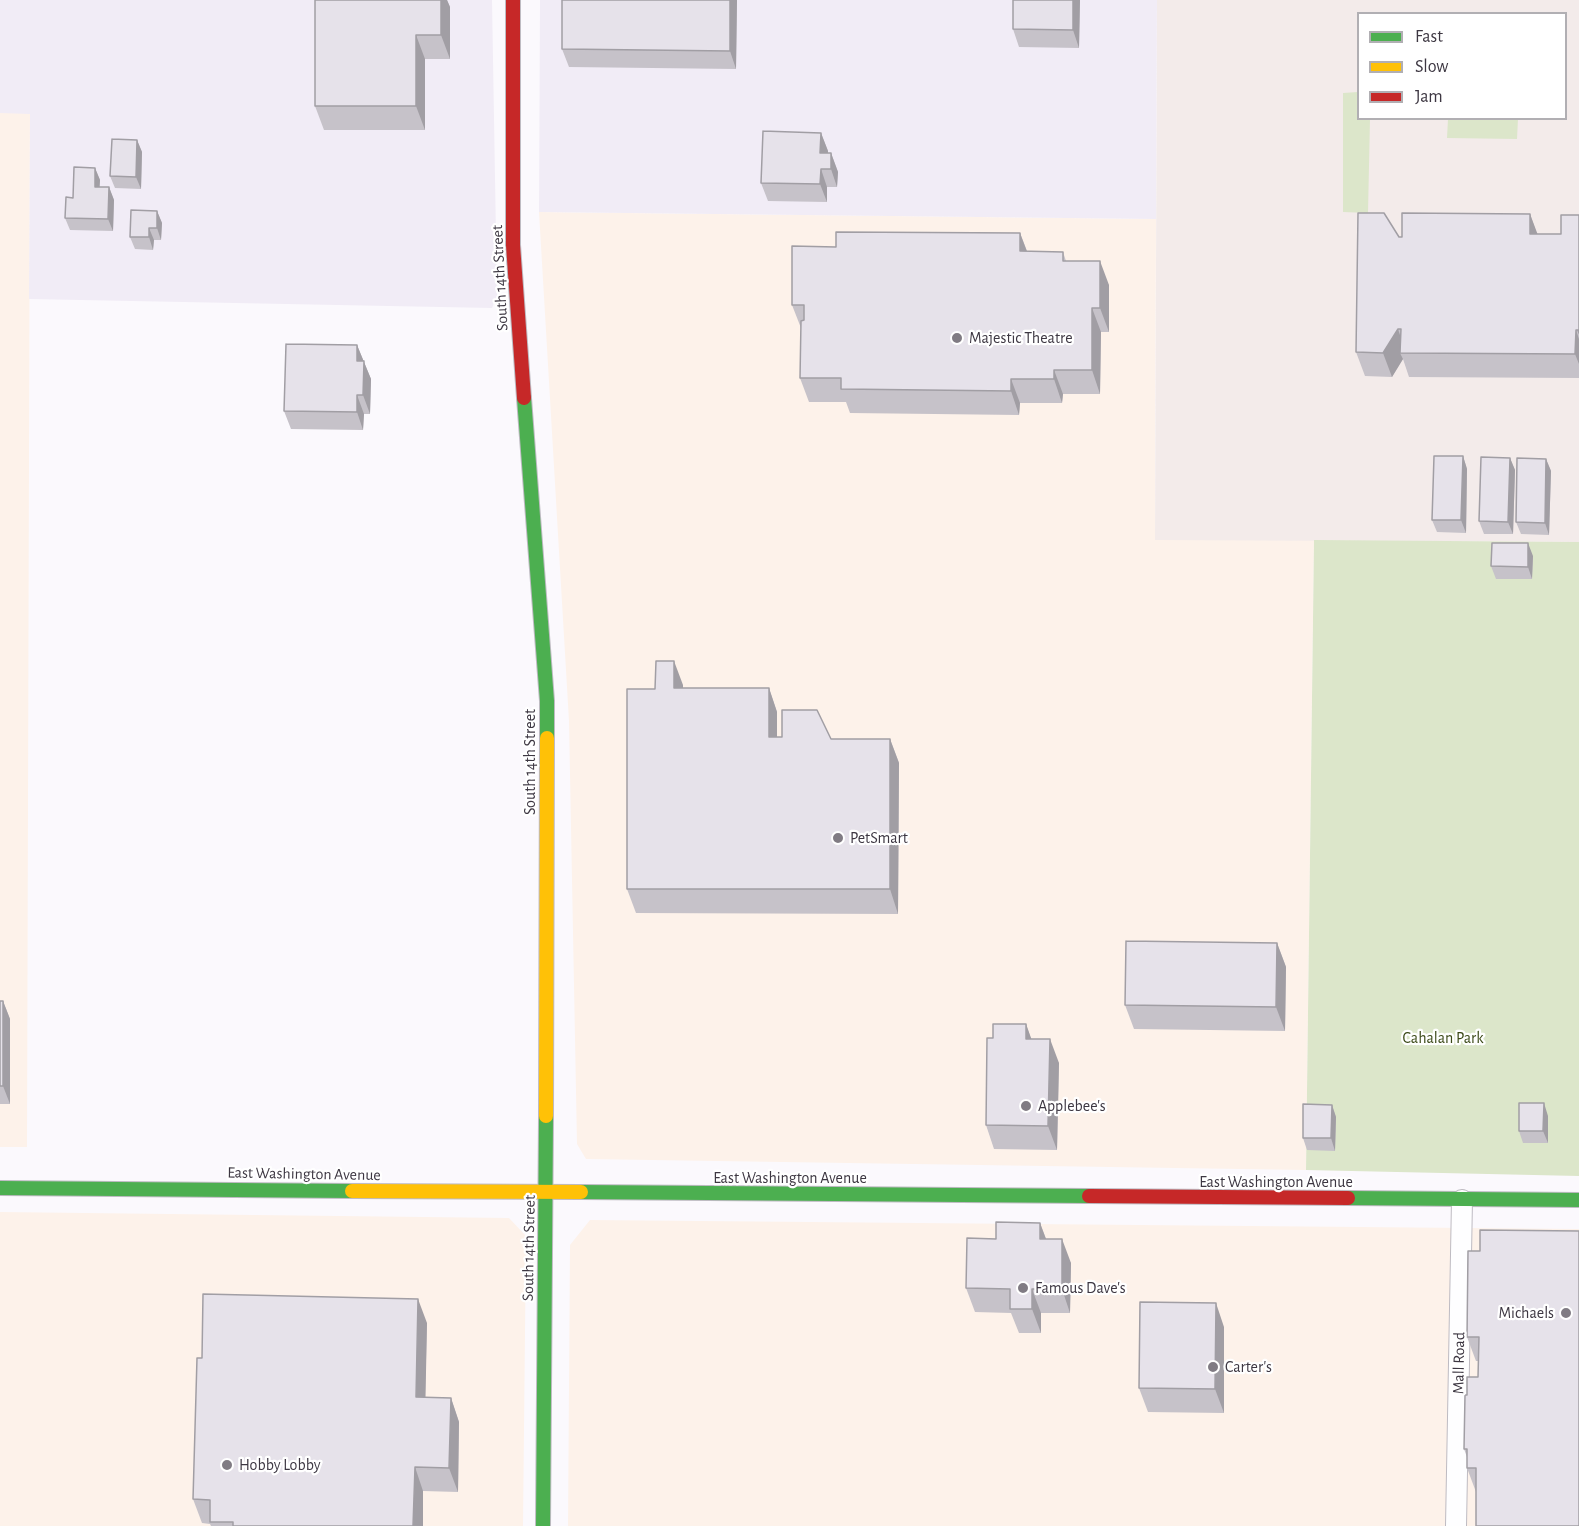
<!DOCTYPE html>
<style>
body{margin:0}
#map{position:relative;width:1579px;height:1526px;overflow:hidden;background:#fbf9fd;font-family:"Alegreya Sans",sans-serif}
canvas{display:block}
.legend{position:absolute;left:1357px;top:12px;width:210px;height:108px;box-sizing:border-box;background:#fff;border:2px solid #b1afb3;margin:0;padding:8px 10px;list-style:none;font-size:18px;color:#3d3742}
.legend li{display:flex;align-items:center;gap:12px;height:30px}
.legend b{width:30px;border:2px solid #b1afb3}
</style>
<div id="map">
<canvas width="1579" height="1526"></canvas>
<ul class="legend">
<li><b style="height:8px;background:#4caf50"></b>Fast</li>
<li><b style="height:8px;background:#ffc107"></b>Slow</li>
<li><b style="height:8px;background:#c62828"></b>Jam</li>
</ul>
</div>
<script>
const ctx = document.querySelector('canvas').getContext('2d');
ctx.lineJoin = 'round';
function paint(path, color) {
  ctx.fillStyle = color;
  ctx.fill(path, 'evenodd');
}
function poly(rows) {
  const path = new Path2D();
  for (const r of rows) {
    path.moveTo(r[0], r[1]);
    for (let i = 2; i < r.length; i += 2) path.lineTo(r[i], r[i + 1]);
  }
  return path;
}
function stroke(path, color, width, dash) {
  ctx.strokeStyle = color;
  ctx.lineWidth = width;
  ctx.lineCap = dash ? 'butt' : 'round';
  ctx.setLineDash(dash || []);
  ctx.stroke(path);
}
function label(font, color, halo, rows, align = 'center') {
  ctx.font = font + ' "Alegreya Sans",sans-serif';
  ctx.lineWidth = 4.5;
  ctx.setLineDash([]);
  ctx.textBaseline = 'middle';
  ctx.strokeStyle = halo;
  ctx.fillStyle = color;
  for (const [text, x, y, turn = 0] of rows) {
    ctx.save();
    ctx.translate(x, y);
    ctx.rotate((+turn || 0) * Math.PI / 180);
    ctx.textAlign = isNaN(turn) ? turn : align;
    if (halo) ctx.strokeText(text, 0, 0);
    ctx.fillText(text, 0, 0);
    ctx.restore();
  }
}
paint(poly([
 [0,113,30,113,27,1147,0,1147],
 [539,212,1156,219,1155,540,1314,540,1306,1170,586,1159,577,1144,569,721],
 [0,1212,509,1218,526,1236,523,1526,0,1526],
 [590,1220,1579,1229,1579,1526,568,1526,570,1245]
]), '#fdf2ea');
paint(poly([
 [0,0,492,0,497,296,492,308,29,299,30,114,0,113],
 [540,0,1157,0,1156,219,539,212]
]), '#f1ecf6');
paint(poly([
 [1157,0,1579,0,1579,542,1155,540],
 [1358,14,1566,14,1566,118,1358,118]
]), '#f3ebea');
paint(poly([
 [1358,92,1358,118,1370,119,1368,213,1343,212,1343,93],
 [1448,119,1518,119,1517,139,1447,138],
 [1314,540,1579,542,1579,1176,1306,1170]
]), '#dce6ca');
const street = poly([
 [1456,1526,1462,1200]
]);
const fast = poly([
 [524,398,547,701,547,738],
 [0,1188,352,1191],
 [581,1192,1089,1196],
 [1348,1198,1579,1200],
 [543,1526,546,1116]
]);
const slow = poly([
 [546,1116,547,738],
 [352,1191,581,1192]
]);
const jam = poly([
 [513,0,513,245,524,398],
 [1089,1196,1348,1198]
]);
stroke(street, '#bebbc2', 22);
stroke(fast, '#bebbc2', 16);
stroke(slow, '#bebbc2', 16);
stroke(jam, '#bebbc2', 16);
stroke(street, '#fefeff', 20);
stroke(fast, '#4caf50', 14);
stroke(slow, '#ffc107', 14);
stroke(jam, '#c62828', 14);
paint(poly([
 [315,0,447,0,450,7,450,59,425,59,425,130,324,130,315,106],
 [737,0,736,69,569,67,562,49],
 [1013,0,1080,0,1079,48,1019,47,1013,29],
 [821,133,828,151,828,153,831,153,838,172,837,187,827,187,827,202,768,201,761,183],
 [137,140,142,152,141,189,115,188,110,176],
 [95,168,100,180,99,187,109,187,114,200,113,231,70,230,65,218,73,198],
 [157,211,162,223,161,240,154,240,153,250,135,249,130,237],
 [1530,214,1537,234,1561,234,1579,215,1579,378,1409,377,1403,359,1392,377,1365,376,1356,352,1399,237,1402,237],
 [1020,233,1027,251,1063,252,1066,261,1109,285,1109,332,1101,332,1100,394,1063,394,1062,403,1020,403,1019,415,850,413,846,402,809,402,800,378,801,328,792,305,836,247],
 [357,345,371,379,370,414,364,414,363,430,291,429,284,411],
 [1463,456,1467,469,1466,533,1437,532,1432,520],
 [1510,458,1515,470,1513,534,1484,534,1479,521],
 [1546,459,1551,471,1549,535,1521,534,1516,522],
 [1533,556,1532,579,1496,579,1491,566],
 [683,685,683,688,769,688,777,712,777,737,831,739,890,739,899,763,898,914,636,913,627,889,655,689],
 [1277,943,1286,967,1285,1031,1134,1029,1125,1005],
 [0,1001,3,1001,10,1019,10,1104,0,1104],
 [1026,1024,1031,1039,1059,1063,1057,1150,994,1149,986,1125,993,1038],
 [1332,1105,1336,1117,1335,1151,1307,1150,1303,1138],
 [1548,1116,1548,1143,1523,1143,1519,1131],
 [1040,1223,1046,1239,1071,1263,1070,1313,1041,1313,1041,1333,1019,1333,1011,1313,975,1312,966,1288,996,1239],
 [1480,1230,1579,1231,1579,1526,1476,1526,1476,1492,1467,1468,1467,1457,1464,1449,1465,1395,1467,1395,1467,1377,1478,1377,1478,1361,1476,1361,1467,1337,1468,1251,1480,1251],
 [427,1323,425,1397,451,1398,459,1422,458,1492,423,1491,423,1526,211,1526,210,1524,202,1523,193,1499,202,1358],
 [1224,1327,1224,1413,1148,1412,1139,1388]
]), '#c6c2c9');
paint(poly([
 [441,0,447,0,450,7,450,59,441,35],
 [730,0,737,0,736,69,730,51],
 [1073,0,1080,0,1079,48,1073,30],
 [416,35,425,59,425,130,416,106],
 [821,133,828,151,827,169,820,153],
 [137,140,142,152,141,189,136,177],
 [831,153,838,172,837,187,831,169],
 [95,168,100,180,99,199,95,187],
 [821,169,827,187,827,202,820,184],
 [109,187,114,200,113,231,108,219],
 [157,211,162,223,161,240,157,228],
 [1530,214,1539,238,1530,234],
 [149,228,154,240,153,250,149,237],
 [1020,233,1029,257,1020,251],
 [1100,261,1109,285,1109,332,1100,308],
 [1092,308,1101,332,1100,394,1092,370],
 [1398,329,1406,353,1400,353,1403,359,1392,377,1383,353],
 [1576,330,1579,339,1579,364,1575,354],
 [357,345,371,379,370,414,363,395,357,361],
 [1054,370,1063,394,1062,403,1054,379],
 [1011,379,1020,403,1019,415,1011,391],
 [357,395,364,414,363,430,357,412],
 [1463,456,1467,469,1466,533,1461,520],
 [1510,458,1515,470,1513,534,1508,522],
 [1546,459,1551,471,1549,535,1545,523],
 [1528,543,1533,556,1532,579,1528,567],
 [674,661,683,685,683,712,674,688],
 [769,688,777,712,777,761,769,737],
 [890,739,899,763,898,914,890,889],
 [1277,943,1286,967,1285,1031,1276,1007],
 [3,1001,10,1019,10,1104,3,1086],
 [1026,1024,1035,1049,1026,1039],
 [1050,1039,1059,1063,1057,1150,1048,1126],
 [1544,1103,1548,1116,1548,1143,1543,1131],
 [1332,1105,1336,1117,1335,1151,1331,1138],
 [1040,1223,1049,1247,1040,1239],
 [1062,1239,1071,1263,1070,1313,1062,1289],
 [1032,1289,1041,1313,1041,1333,1032,1309],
 [418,1299,427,1323,425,1421,416,1397],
 [1216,1303,1224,1327,1224,1413,1215,1389],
 [451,1398,459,1422,458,1492,449,1468],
 [415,1467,423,1491,423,1526,413,1526]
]), '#a19ea4');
const building = poly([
 [315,0,441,0,441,35,416,35,416,106,315,106,315,0],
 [562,0,730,0,730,51,562,49,562,0],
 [1013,0,1073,0,1073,30,1013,29,1013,0],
 [763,131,821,133,820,153,831,153,831,169,821,169,820,184,761,183,763,131],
 [112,139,137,140,136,177,110,176,112,139],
 [74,167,95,168,95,187,109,187,108,219,65,218,66,197,73,198,74,167],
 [131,210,157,211,157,228,149,228,149,237,130,237,131,210],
 [1358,213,1384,213,1399,237,1402,237,1402,213,1530,214,1530,234,1561,234,1561,215,1579,215,1579,333,1578,330,1576,330,1575,354,1400,353,1401,329,1398,329,1383,353,1356,352,1358,213],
 [836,232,1020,233,1020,251,1063,252,1063,261,1100,261,1100,308,1092,308,1092,370,1054,370,1054,379,1011,379,1011,391,841,389,841,378,800,378,801,321,804,320,804,305,792,305,792,246,836,247,836,232],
 [286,344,357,345,357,361,364,361,363,395,357,395,357,412,284,411,286,344],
 [1434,456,1463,456,1461,520,1432,520,1434,456],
 [1481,457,1510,458,1508,522,1479,521,1481,457],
 [1517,458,1546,459,1545,523,1516,522,1517,458],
 [1492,543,1528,543,1528,567,1491,566,1492,543],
 [656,661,674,661,674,688,769,688,769,737,782,737,782,710,817,710,831,739,890,739,890,889,627,889,627,689,655,689,656,661],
 [1126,941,1277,943,1276,1007,1125,1005,1126,941],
 [0,1001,3,1001,3,1086,0,1086,0,1001],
 [993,1024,1026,1024,1026,1039,1050,1039,1048,1126,986,1125,987,1038,993,1038,993,1024],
 [1519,1103,1544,1103,1543,1131,1519,1131,1519,1103],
 [1303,1104,1332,1105,1331,1138,1303,1138,1303,1104],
 [996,1222,1040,1223,1040,1239,1062,1239,1062,1289,1032,1289,1032,1309,1010,1309,1010,1289,966,1288,967,1238,996,1239,996,1222],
 [1480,1230,1579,1231,1579,1526,1476,1526,1476,1468,1467,1468,1467,1449,1464,1449,1465,1395,1467,1395,1467,1377,1478,1377,1479,1337,1467,1337,1468,1251,1480,1251,1480,1230],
 [203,1294,418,1299,416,1397,451,1398,449,1468,415,1467,413,1526,233,1526,233,1522,210,1522,210,1500,193,1499,197,1358,202,1358,203,1294],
 [1140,1302,1216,1303,1215,1389,1139,1388,1140,1302]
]);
paint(building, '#e6e2ea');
stroke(building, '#a19ea4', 1.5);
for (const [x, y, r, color] of [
 [957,338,6,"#807b83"],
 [838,838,6,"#807b83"],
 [1026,1106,6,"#807b83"],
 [1023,1288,6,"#807b83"],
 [1566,1313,6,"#807b83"],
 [1213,1367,6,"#807b83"],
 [227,1465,6,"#807b83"]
]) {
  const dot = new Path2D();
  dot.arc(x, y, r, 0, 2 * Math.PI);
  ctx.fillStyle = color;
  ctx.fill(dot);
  stroke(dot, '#fff', 2);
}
label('16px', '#3d3742', '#fff', [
 ["South 14th Street",500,278,-93],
 ["South 14th Street",530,762,-90],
 ["East Washington Avenue",304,1174,1],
 ["East Washington Avenue",790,1178],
 ["East Washington Avenue",1276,1182],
 ["South 14th Street",529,1248,-89],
 ["Mall Road",1459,1363,-89]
]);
label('16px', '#3d3742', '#fff', [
 ["Majestic Theatre",969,338],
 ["PetSmart",850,838],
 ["Applebee's",1038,1106],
 ["Famous Dave's",1035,1288],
 ["Michaels",1554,1313,"right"],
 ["Carter's",1225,1367],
 ["Hobby Lobby",239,1465]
], 'left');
label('16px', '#3b4917', '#fff', [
 ["Cahalan Park",1443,1038]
]);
</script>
